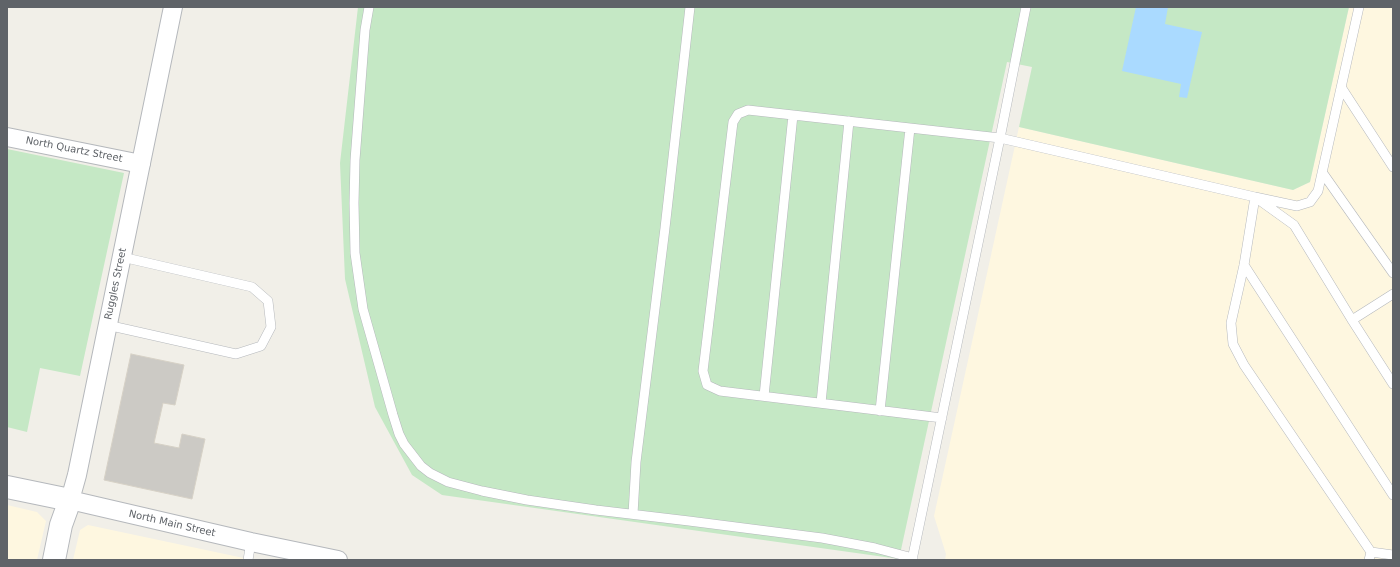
<!DOCTYPE html>
<style>
body{margin:0}
#map{position:relative;width:1400px;height:567px;overflow:hidden;background:#f1efe8;font-family:"DejaVu Sans",sans-serif}
canvas{display:block}
.frame{position:absolute;inset:0;border:8px solid #5f6368;pointer-events:none}
</style>
<div id="map">
<canvas width="1400" height="567"></canvas>
<div class="frame"></div>
</div>
<script>
const ctx = document.querySelector('canvas').getContext('2d');
ctx.lineJoin = 'round';
function paint(path, color) {
  ctx.fillStyle = color;
  ctx.fill(path, 'evenodd');
}
function poly(rows) {
  const path = new Path2D();
  for (const r of rows) {
    path.moveTo(r[0], r[1]);
    for (let i = 2; i < r.length; i += 2) path.lineTo(r[i], r[i + 1]);
  }
  return path;
}
function stroke(path, color, width, dash) {
  ctx.strokeStyle = color;
  ctx.lineWidth = width;
  ctx.lineCap = dash ? 'butt' : 'round';
  ctx.setLineDash(dash || []);
  ctx.stroke(path);
}
function label(font, color, halo, rows, align = 'center') {
  ctx.font = font + ' "DejaVu Sans",sans-serif';
  ctx.lineWidth = 4;
  ctx.setLineDash([]);
  ctx.textBaseline = 'middle';
  ctx.strokeStyle = halo;
  ctx.fillStyle = color;
  for (const [text, x, y, turn = 0] of rows) {
    ctx.save();
    ctx.translate(x, y);
    ctx.rotate((+turn || 0) * Math.PI / 180);
    ctx.textAlign = isNaN(turn) ? turn : align;
    if (halo) ctx.strokeText(text, 0, 0);
    ctx.fillText(text, 0, 0);
    ctx.restore();
  }
}
paint(poly([
 [1349,7,1393,7,1393,560,945,560,946,554,934,516,1019,127,1293,190,1310,182],
 [7,505,37,512,46,521,37,560,7,560],
 [88,525,253,560,73,560,80,530]
]), '#fef7e0');
paint(poly([
 [358,7,1349,7,1310,182,1293,190,1019,127,1032,67,1007,62,899,559,442,495,412,475,375,407,345,279,340,163],
 [7,149,124,173,80,376,40,368,27,432,7,427]
]), '#c5e8c5');
paint(poly([
 [1136,7,1168,7,1165,24,1202,32,1187,98,1179,97,1181,84,1122,71]
]), '#aadaff');
const building = poly([
 [131,354,184,365,175,405,163,403,154,443,179,448,182,434,205,439,192,499,104,480,131,354]
]);
paint(building, '#cccac5');
stroke(building, '#d6d1c6', 1);
const service = poly([
 [369,7,365,30,355,160,354,203,355,253,363,309,393,415,399,434,404,444,421,466,430,473,448,482,482,491,527,500,596,510,689,521,822,538,875,548,913,558],
 [1359,7,1318,191,1310,202,1297,206,1255,197,1244,265,1231,323,1233,344,1244,365,1371,552],
 [1341,87,1393,167],
 [1322,172,1393,273],
 [1244,265,1393,495],
 [1352,320,1393,294],
 [107,325,236,354,261,346,271,327,268,301,252,287,122,257],
 [764,396,793,115],
 [821,403,849,121],
 [880,411,910,128],
 [942,418,720,391,707,385,703,371,733,122,738,114,748,110,1000,138,1026,7],
 [633,514,636,462,665,228,690,7],
 [248,560,251,542],
 [912,560,1000,138,1255,197,1294,225,1352,320,1393,384],
 [1369,560,1371,552,1393,555]
]);
const minor = poly([
 [173,7,77,475,70,500,251,542,338,560],
 [7,137,141,164]
]);
const tertiary = poly([
 [7,487,70,500,61,525,54,560]
]);
stroke(service, '#b5b8bc', 10);
stroke(minor, '#b5b8bc', 20);
stroke(tertiary, '#b5b8bc', 24);
stroke(service, '#fff', 9);
stroke(minor, '#fff', 18);
stroke(tertiary, '#fff', 22);
label('10px', '#5f6368', '#fff', [
 ["North Quartz Street",74,150,11],
 ["Ruggles Street",116,284,-78],
 ["North Main Street",172,524,13]
]);
</script>
